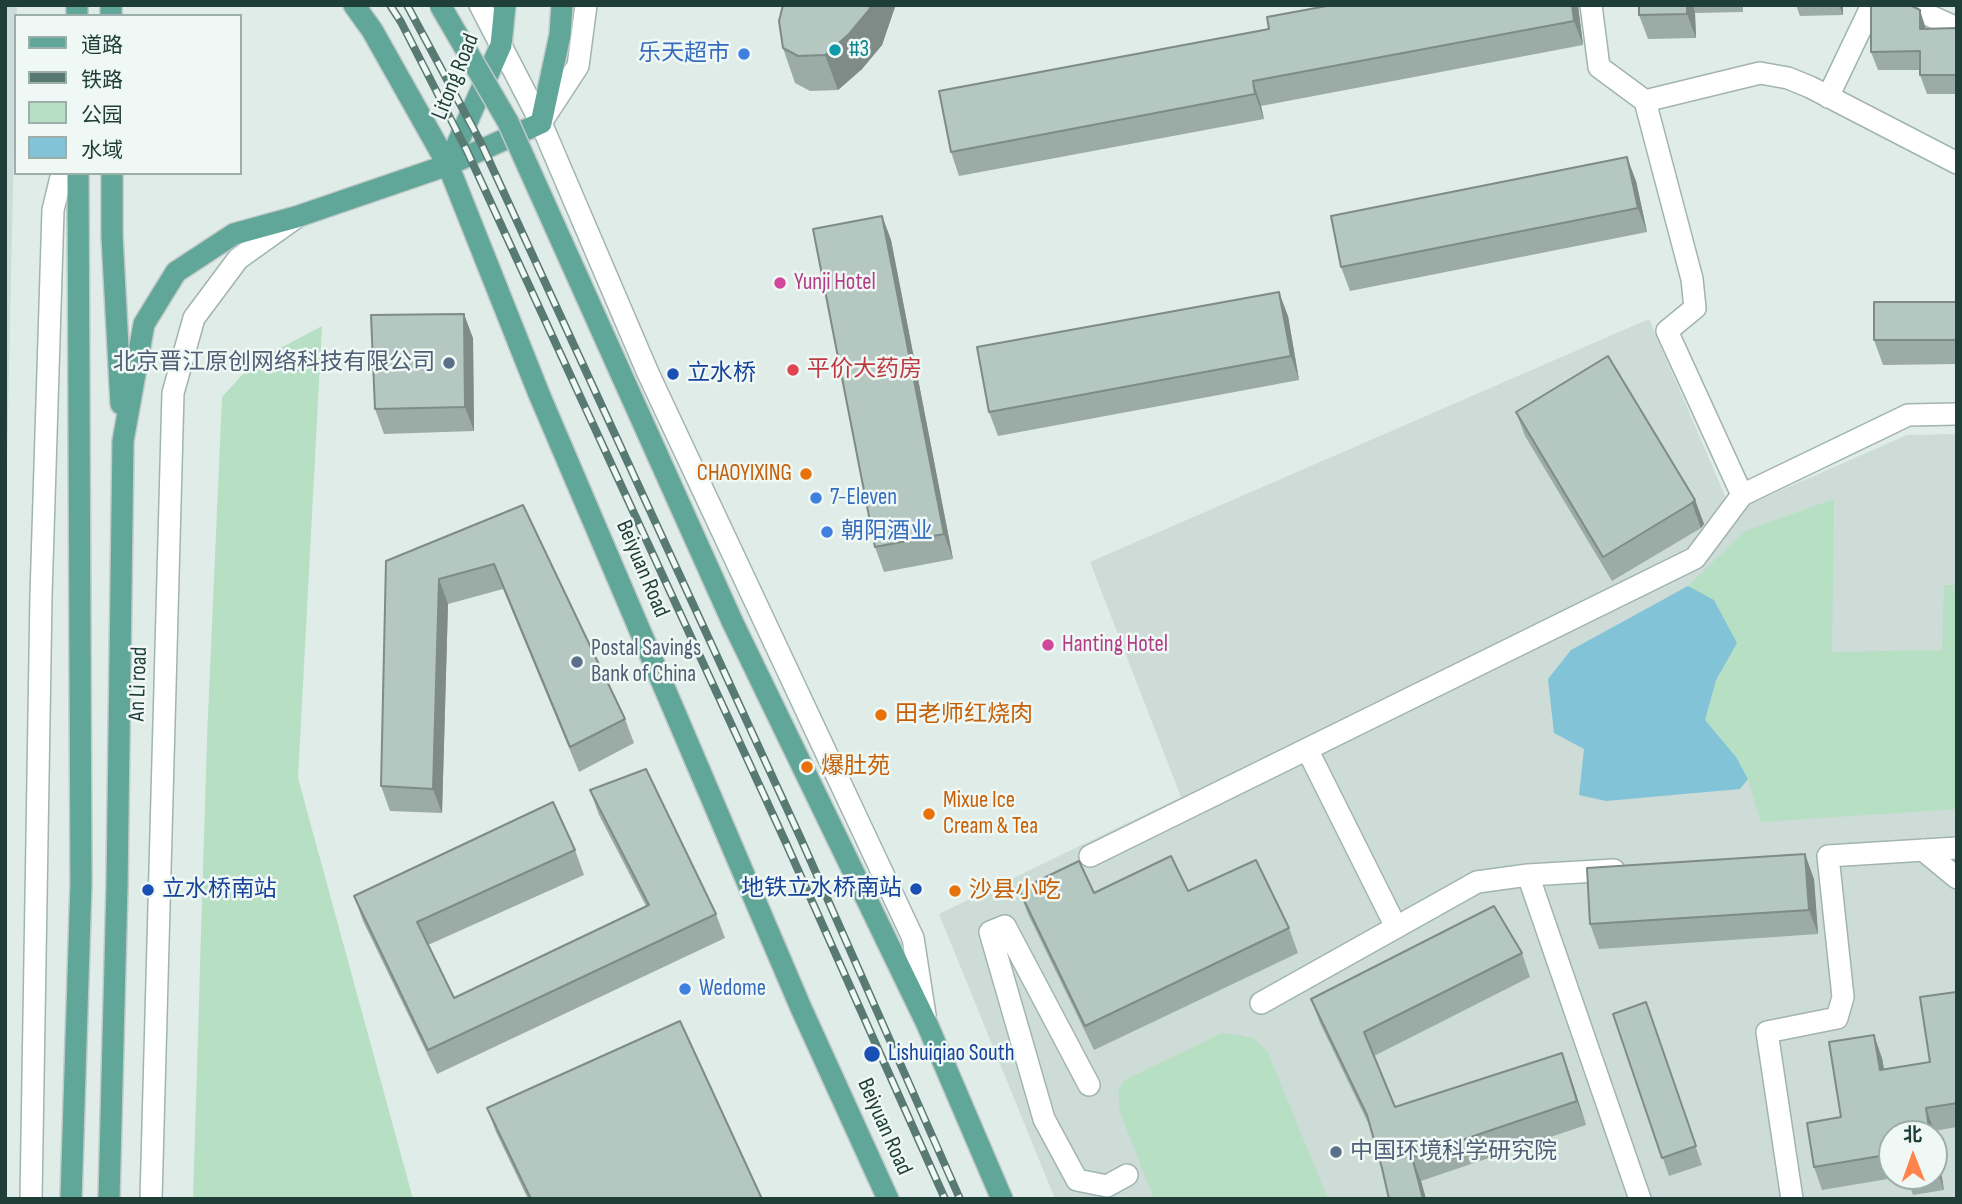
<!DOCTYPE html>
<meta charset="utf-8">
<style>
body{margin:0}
#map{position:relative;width:1962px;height:1204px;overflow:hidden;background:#dfece7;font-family:"Sofia Sans Condensed","Noto Sans SC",sans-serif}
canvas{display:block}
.frame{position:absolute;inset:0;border:7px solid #1f3e38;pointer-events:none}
.legend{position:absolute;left:14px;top:14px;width:228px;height:161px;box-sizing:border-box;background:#f0f8f5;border:2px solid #9caea9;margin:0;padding:9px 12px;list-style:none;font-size:21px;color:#1f3e38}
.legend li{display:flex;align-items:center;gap:14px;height:35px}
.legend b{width:35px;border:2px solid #9caea9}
.north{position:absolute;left:1878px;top:1120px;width:70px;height:70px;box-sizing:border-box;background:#f0f8f5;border:2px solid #9caea9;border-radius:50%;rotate:359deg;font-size:19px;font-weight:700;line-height:28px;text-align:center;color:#1f3e38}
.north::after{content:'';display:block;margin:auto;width:24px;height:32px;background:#ff844b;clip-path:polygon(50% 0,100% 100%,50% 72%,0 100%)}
</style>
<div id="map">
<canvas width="1962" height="1204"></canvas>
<div class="frame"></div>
<ul class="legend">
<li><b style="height:9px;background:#60a699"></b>道路</li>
<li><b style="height:9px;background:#597a73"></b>铁路</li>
<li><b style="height:19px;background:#b6dfc4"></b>公园</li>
<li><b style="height:19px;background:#82c3d7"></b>水域</li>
</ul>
<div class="north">北</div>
</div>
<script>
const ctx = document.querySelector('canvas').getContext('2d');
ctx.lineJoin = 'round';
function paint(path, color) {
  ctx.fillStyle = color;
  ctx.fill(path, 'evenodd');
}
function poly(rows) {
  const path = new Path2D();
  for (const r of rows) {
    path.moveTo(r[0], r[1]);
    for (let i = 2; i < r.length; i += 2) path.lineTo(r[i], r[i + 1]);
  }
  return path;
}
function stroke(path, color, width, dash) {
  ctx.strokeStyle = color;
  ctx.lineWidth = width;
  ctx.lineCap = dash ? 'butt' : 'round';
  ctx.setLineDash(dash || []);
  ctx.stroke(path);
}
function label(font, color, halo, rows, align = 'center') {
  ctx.font = font + ' "Sofia Sans Condensed","Noto Sans SC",sans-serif';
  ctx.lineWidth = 5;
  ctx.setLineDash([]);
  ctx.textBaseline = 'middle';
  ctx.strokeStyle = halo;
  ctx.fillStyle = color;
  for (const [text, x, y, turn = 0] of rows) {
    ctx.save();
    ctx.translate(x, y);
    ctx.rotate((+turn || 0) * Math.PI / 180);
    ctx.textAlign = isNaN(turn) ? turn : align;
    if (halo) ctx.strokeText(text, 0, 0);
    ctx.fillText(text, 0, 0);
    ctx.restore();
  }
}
paint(poly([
 [5,5,17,5,5,550],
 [1649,319,1732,512,1907,435,1957,434,1957,1199,1055,1199,939,914,1181,797,1090,562],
 [1892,1134,1934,1134,1934,1176,1892,1176]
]), '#cddcd6');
paint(poly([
 [322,326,298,778,413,1199,193,1199,207,738,222,397,254,362],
 [1834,499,1832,652,1942,650,1944,585,1957,585,1957,809,1761,822,1748,779,1736,757,1705,720,1716,680,1737,643,1714,600,1688,586,1745,531],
 [1222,1033,1239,1035,1255,1039,1268,1053,1328,1199,1154,1199,1120,1112,1118,1091,1125,1080]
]), '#b6dfc4');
paint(poly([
 [1688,586,1714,600,1737,643,1716,680,1705,720,1736,757,1748,779,1740,789,1606,801,1579,795,1584,749,1554,733,1548,679,1571,650]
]), '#82c3d7');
const minor = poly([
 [480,5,541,123,648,373,913,938,925,1015],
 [1591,5,1599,67,1645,101],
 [1906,5,1957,28],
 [1828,97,1872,5],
 [542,121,578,66,586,5],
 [1957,163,1810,87,1788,78,1760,73,1645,101,1692,279,1695,308,1667,331,1742,495,1908,415,1957,414],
 [1307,749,1396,927],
 [1923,850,1957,878],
 [1090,856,1695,558,1742,495],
 [1528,875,1614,870],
 [1261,1003,1477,882,1528,875,1640,1199],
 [1089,1085,1005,926,990,932,1044,1119,1077,1180,1107,1186,1127,1175],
 [31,1199,41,596,53,210,62,173],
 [151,1199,173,393,194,318,238,259,294,219],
 [1792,1199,1767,1032,1837,1018,1843,997,1828,856,1957,848]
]);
const major = poly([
 [77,5,77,16],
 [111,5,111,16],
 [354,5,372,30,448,165,539,394,801,1008,888,1199],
 [448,165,501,45,505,5],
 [112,173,112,236,121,404],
 [732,621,927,1024,1002,1199],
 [71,1199,81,883,78,173],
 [109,1199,117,886,123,441,144,324,176,272,234,234,296,217,448,165,541,123,560,35,562,5]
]);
stroke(minor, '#a2b4af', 24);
stroke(major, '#c0c9c7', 24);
stroke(minor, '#fff', 21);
stroke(major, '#60a699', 21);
const rail = poly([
 [390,5,401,22,467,151,786,843,945,1199],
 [407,5,481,143,801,839,960,1199]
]);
stroke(rail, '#597a73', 8);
stroke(rail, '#f0f8f5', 5, [16]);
const majorBridge = poly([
 [440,5,508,122,732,621]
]);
stroke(majorBridge, '#c0c9c7', 24, []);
stroke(majorBridge, '#60a699', 21);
paint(poly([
 [783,5,895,5,895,7,882,45,862,69,838,90,810,91,795,83,783,48],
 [1639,5,1743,5,1743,12,1695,13,1696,38,1648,39,1639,15],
 [1796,5,1843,5,1843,15,1800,16],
 [1578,7,1583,45,1261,106,1264,119,959,176,951,152,1269,29],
 [1926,28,1957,28,1957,94,1927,94,1920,75,1920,70,1878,70,1871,52],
 [1636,181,1647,232,1350,291,1341,267],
 [882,216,891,240,953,559,884,572,875,547],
 [1957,302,1957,364,1883,365,1874,340],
 [1288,316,1299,380,998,436,989,412],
 [473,338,474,431,384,434,375,409],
 [1516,412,1695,500,1704,524,1701,528,1612,581,1525,436],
 [523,505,625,719,634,743,579,772,503,589,448,604,442,813,390,811,381,786,386,561],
 [590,790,716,914,725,938,437,1074,363,921,354,896,575,850,584,875,428,945,454,998,646,906,599,815],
 [1814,879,1818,934,1599,949,1590,924],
 [1019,890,1094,893,1188,891,1289,928,1298,953,1094,1050,1028,914],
 [1522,953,1530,977,1374,1056,1395,1107,1562,1053,1586,1125,1421,1181,1426,1199,1389,1199,1371,1129,1320,1023,1311,999],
 [1957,994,1957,1127,1934,1131,1944,1190,1913,1195,1906,1176,1822,1190,1814,1167,1841,1117,1882,1058,1884,1069,1930,1062],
 [1892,1134,1934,1134,1934,1176,1892,1176],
 [1646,1002,1702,1165,1669,1176,1613,1014],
 [487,1108,762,1199,528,1199,496,1132]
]), '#9baba5');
paint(poly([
 [871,5,895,5,895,7,882,45,862,69,838,90,825,55],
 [1572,5,1578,5,1583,45,1574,21],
 [1687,5,1693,5,1695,13,1696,38,1687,14],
 [1839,5,1843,5,1843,15],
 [1920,10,1926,29,1920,29],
 [1253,81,1261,106,1264,119,1255,94],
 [1627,157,1636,181,1647,232,1638,208],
 [882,216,891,240,953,559,944,534],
 [1279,292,1288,316,1299,380,1291,356],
 [464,314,473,338,474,431,465,407],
 [1695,500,1704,524,1701,528,1692,503],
 [439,579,448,604,442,813,433,789],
 [1805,854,1814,879,1818,934,1809,910],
 [1874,1035,1882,1058,1888,1093,1880,1070],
 [1562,1053,1571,1078,1586,1125,1577,1101],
 [1926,1108,1934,1131,1944,1190,1936,1167,1934,1157,1934,1134,1930,1134],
 [1412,1157,1421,1181,1426,1199,1423,1199]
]), '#7e8b86');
const building = poly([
 [783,5,871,5,869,10,849,34,825,55,798,56,783,48,779,21,783,5],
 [1332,5,1572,5,1574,21,1253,81,1255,94,951,152,939,91,1269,29,1267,17,1332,5],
 [1639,5,1687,5,1687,14,1639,15,1639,5],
 [1910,5,1920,10,1920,29,1957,28,1957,75,1920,75,1920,51,1871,52,1871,6,1910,5],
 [1627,157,1638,208,1341,267,1331,216,1627,157],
 [882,216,944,534,875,547,813,229,882,216],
 [1279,292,1291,356,989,412,977,347,1279,292],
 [1874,302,1957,302,1957,340,1874,340,1874,302],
 [464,314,465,407,375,409,371,315,464,314],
 [1608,356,1695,500,1692,503,1603,557,1516,412,1608,356],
 [523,505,625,719,570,747,494,564,439,579,433,789,381,786,386,561,523,505],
 [646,769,716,914,428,1050,354,896,553,802,575,850,417,922,454,998,649,905,590,790,646,769],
 [1805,854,1809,910,1590,924,1587,868,1805,854],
 [1171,856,1188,891,1256,860,1289,928,1085,1026,1019,890,1079,861,1094,893,1171,856],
 [1494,906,1522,953,1364,1032,1395,1107,1562,1053,1577,1101,1412,1157,1423,1199,1389,1199,1382,1168,1367,1115,1311,999,1494,906],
 [1956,992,1957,997,1957,1103,1926,1108,1930,1134,1892,1134,1892,1154,1814,1167,1807,1123,1841,1117,1829,1042,1874,1035,1880,1070,1930,1062,1920,997,1956,992],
 [1646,1002,1696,1146,1662,1158,1613,1014,1646,1002],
 [680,1021,762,1199,531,1199,487,1108,680,1021]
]);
paint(building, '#b4c7c0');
stroke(building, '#7e8b86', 2);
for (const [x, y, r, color] of [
 [835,50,7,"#0f9aa8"],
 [744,54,7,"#3f7fe0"],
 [780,283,7,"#d1479c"],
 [449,363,7,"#5c6f8a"],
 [793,370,7,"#e0444e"],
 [673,374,7,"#1a4fb4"],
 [806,474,7,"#e8710a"],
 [816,498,7,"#3f7fe0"],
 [827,532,7,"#3f7fe0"],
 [1048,645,7,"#d1479c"],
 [577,662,7,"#5c6f8a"],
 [881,715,7,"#e8710a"],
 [807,767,7,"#e8710a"],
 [929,814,7,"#e8710a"],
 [916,889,7,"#1a4fb4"],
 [148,890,7,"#1a4fb4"],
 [955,891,7,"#e8710a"],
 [685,989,7,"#3f7fe0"],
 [872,1054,9,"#1a4fb4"],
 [1336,1152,7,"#5c6f8a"]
]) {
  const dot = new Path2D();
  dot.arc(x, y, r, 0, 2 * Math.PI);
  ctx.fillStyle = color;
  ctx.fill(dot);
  stroke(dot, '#f0f8f5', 2.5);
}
label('23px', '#0d838f', '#f0f8f5', [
 ["#3",849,50]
], 'left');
label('23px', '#366cbe', '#f0f8f5', [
 ["乐天超市",730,54,"right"],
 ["7-Eleven",830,498],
 ["朝阳酒业",841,532],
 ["Wedome",699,989]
], 'left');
label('23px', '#1f3e38', '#f0f8f5', [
 ["Litong Road",456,77,-68],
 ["Beiyuan Road",642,569,67],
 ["An Li road",139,684,-88],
 ["Beiyuan Road",884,1127,66]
]);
label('23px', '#b23c85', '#f0f8f5', [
 ["Yunji Hotel",794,283],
 ["Hanting Hotel",1062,645]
], 'left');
label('23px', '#4e5e75', '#f0f8f5', [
 ["北京晋江原创网络科技有限公司",435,363,"right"],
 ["Postal Savings",591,649],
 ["Bank of China",591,675],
 ["中国环境科学研究院",1350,1152]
], 'left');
label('23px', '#be3a42', '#f0f8f5', [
 ["平价大药房",807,370]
], 'left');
label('23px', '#164399', '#f0f8f5', [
 ["立水桥",687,374],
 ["地铁立水桥南站",902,889,"right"],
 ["立水桥南站",162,890],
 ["Lishuiqiao South",888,1054]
], 'left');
label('23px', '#c56008', '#f0f8f5', [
 ["CHAOYIXING",792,474,"right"],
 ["田老师红烧肉",895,715],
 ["爆肚苑",821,767],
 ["Mixue Ice",943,801],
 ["Cream & Tea",943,827],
 ["沙县小吃",969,891]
], 'left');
</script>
